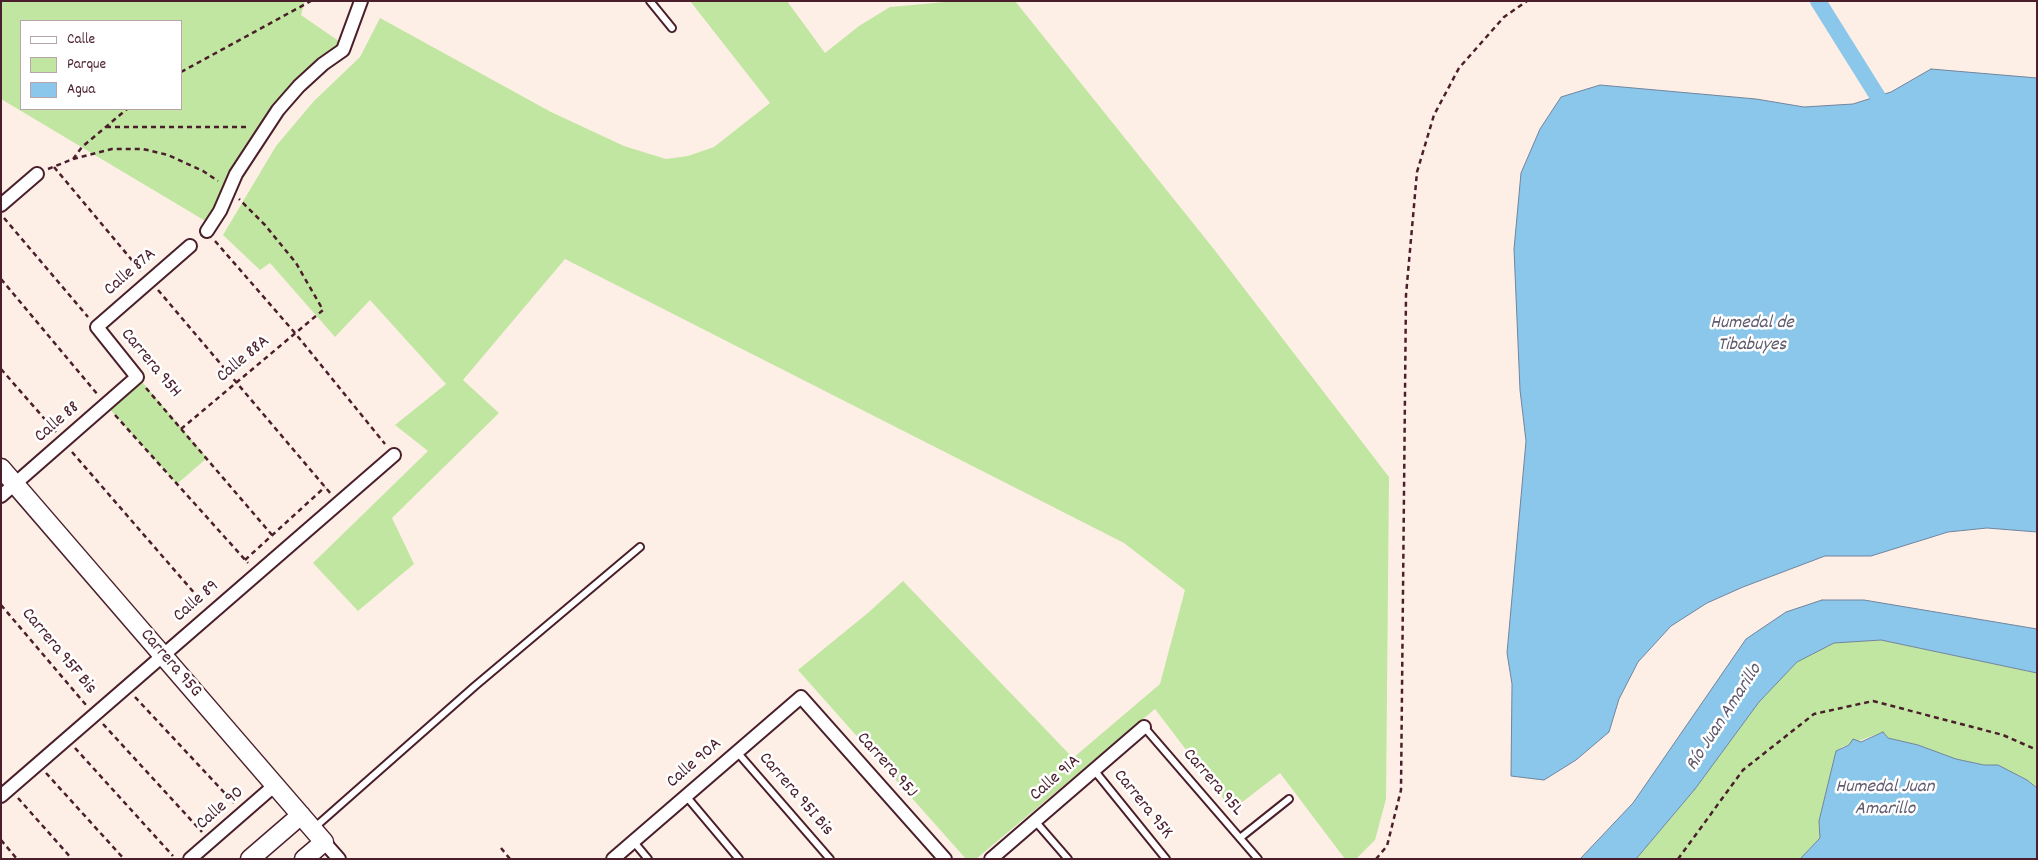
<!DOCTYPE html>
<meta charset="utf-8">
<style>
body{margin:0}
#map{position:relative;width:2038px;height:860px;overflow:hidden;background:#feefe6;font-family:Dekko,sans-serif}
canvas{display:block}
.frame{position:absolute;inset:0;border:2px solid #4a1f2b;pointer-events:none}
.legend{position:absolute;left:20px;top:20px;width:162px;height:90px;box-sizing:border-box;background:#fff;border:1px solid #b7a5aa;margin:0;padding:6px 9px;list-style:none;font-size:15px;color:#4a1f2b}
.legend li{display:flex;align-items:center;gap:10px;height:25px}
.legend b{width:25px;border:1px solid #b7a5aa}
</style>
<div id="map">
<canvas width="2038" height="860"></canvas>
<div class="frame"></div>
<ul class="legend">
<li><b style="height:6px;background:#fff"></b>Calle</li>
<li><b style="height:14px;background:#c1e6a1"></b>Parque</li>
<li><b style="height:14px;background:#8ac7ea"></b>Agua</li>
</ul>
</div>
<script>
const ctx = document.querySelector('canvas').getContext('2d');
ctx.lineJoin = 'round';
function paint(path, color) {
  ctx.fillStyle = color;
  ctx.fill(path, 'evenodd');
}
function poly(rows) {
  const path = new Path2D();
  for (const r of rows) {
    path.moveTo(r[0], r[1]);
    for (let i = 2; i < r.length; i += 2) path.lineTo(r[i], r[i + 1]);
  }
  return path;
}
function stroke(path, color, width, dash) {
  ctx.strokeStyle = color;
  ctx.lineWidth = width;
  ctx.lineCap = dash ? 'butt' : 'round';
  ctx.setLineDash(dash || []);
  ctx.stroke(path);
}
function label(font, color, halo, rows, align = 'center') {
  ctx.font = font + ' Dekko,sans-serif';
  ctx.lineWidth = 5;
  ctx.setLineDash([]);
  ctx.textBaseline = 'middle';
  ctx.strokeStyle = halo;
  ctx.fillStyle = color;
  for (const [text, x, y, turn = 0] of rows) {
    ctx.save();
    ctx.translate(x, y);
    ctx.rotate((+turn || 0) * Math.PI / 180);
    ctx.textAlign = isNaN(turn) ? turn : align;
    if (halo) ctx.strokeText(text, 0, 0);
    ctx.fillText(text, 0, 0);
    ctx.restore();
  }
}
paint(poly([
 [1,1,305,1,301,15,343,44,267,114,265,127,225,184,207,222,1,99],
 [21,21,181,21,181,109,21,109],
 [690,1,787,1,825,53,859,26,890,7,956,1,1015,1,1213,248,1389,477,1386,799,1375,840,1356,859,1345,859,1280,773,1232,810,1155,709,976,859,966,859,798,670,869,612,903,581,1073,758,1160,684,1185,590,1124,543,565,259,463,380,499,413,392,518,414,564,358,611,313,563,428,451,395,425,446,384,370,300,335,337,270,263,260,270,223,235,276,146,314,101,360,57,380,18,551,112,624,146,666,159,688,156,714,147,770,103],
 [138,377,207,458,177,484,106,405],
 [1881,640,2037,673,2037,788,2027,780,1998,765,1984,765,1956,759,1918,745,1888,738,1883,732,1842,747,1836,752,1819,821,1820,838,1800,859,1636,859,1695,789,1759,702,1797,662,1834,643]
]), '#c1e6a1');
const water = poly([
 [1931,69,2037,78,2037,532,1987,528,1948,532,1871,556,1825,556,1743,587,1707,603,1671,626,1638,662,1619,699,1609,732,1576,760,1544,780,1511,776,1512,684,1507,653,1526,441,1520,390,1514,249,1521,173,1540,129,1561,97,1600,85,1756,99,1804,107,1853,104,1891,92,1931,69],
 [1822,600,1864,600,2037,629,2037,673,1881,640,1834,643,1797,662,1759,702,1695,789,1636,859,1580,859,1633,803,1746,639,1786,612,1822,600],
 [1883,732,1888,738,1918,745,1956,759,1984,765,1998,765,2027,780,2037,788,2037,859,1800,859,1820,838,1819,821,1836,751,1849,745,1853,739,1861,742,1883,732]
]);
paint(water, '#8ac7ea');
stroke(water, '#70849e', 1);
stroke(poly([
 [1818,1,1878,97]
]), '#8ac7ea', 16);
const lane = poly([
 [650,1,672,28],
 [1144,727,1258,859],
 [737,752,830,859],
 [1094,770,1166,859],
 [686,796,739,859],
 [1035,821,1068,859],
 [314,828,475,686,640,547],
 [1240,838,1289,799],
 [633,841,648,859]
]);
const street = poly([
 [1,205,37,174],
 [207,231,220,211,236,174,278,110,299,86,323,64,343,50,361,1],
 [1,496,137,377,97,327,190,246],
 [1,796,394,455],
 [324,842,339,859],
 [190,859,275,785],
 [613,859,801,697,945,859],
 [991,859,1144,727]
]);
const secondary = poly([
 [1,468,324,842,304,859],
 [250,859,301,815]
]);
stroke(lane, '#4a1f2b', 10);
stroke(street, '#4a1f2b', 16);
stroke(secondary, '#4a1f2b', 21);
stroke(poly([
 [181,72,311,1],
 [106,127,250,127],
 [73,159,112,149,143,149,168,155,203,171,218,181],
 [54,167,141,271],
 [48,169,73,159,82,147,127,109],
 [4,218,88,317],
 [215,241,295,333,385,444],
 [1,279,98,395],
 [158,290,331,494],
 [1,369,56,432],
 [146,388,272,535],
 [115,415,248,563],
 [181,429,323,310,296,263,265,225,239,199],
 [72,452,203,603],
 [245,560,325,487],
 [1,605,86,705],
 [135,697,234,803],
 [103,724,202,832],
 [75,748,173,856],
 [46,773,124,859],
 [18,798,72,859],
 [1,840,17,859],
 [501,848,510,859],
 [1376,859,1387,846,1401,790,1406,295,1417,172,1434,115,1459,68,1504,17,1527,1],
 [1678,859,1743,770,1814,714,1873,701,2003,735,2037,750]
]), '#4a1f2b', 2.5, [5, 4]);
stroke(lane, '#fff', 6);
stroke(street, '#fff', 12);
stroke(secondary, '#fff', 18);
label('18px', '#4a1f2b', '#fff', [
 ["Calle 87A",131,273,-41],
 ["Calle 88A",244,360,-40],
 ["Carrera 95H",150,364,50],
 ["Calle 88",58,423,-41],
 ["Calle 89",197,602,-41],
 ["Carrera 95F Bis",58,652,50],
 ["Carrera 95G",170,664,49],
 ["Calle 90A",695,764,-41],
 ["Carrera 95J",886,766,48],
 ["Calle 91A",1056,779,-41],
 ["Carrera 95L",1212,783,49],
 ["Carrera 95I Bis",795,795,49],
 ["Carrera 95K",1142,805,51],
 ["Calle 90",221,809,-41]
]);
label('italic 19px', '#605a6e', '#fff', [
 ["Humedal de",1752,324],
 ["Tibabuyes",1752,346],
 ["Río Juan Amarillo",1725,718,-57],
 ["Humedal Juan",1885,788],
 ["Amarillo",1885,810]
]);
</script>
